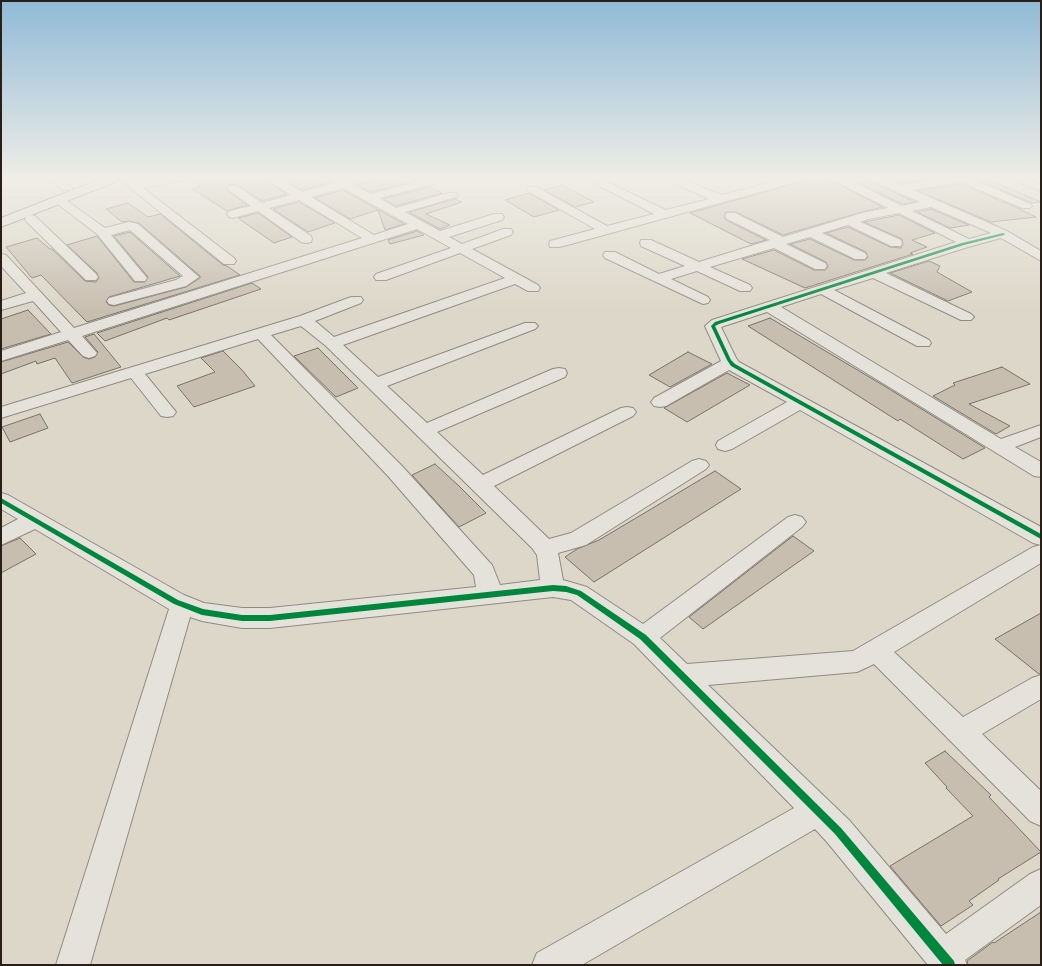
<!DOCTYPE html>
<style>
body{margin:0}
#map{position:relative;width:1042px;height:966px;overflow:hidden;background:#dcd7c8;font-family:"IM FELL English",serif}
canvas{display:block}
.frame{position:absolute;inset:0;border:2px solid #291e18;pointer-events:none}
</style>
<div id="map">
<canvas width="1042" height="966"></canvas>
<div class="frame"></div>
</div>
<script>
const ctx = document.querySelector('canvas').getContext('2d');
ctx.lineJoin = 'round';
function paint(path, color) {
  ctx.fillStyle = color;
  ctx.fill(path, 'evenodd');
}
function poly(rows) {
  const path = new Path2D();
  for (const r of rows) {
    path.moveTo(r[0], r[1]);
    for (let i = 2; i < r.length; i += 2) path.lineTo(r[i], r[i + 1]);
  }
  return path;
}
function stroke(path, color, width, dash) {
  ctx.strokeStyle = color;
  ctx.lineWidth = width;
  ctx.lineCap = dash ? 'butt' : 'round';
  ctx.setLineDash(dash || []);
  ctx.stroke(path);
}
const building = poly([
 [189,177,266,177,267,181,287,194,262,201,238,185,229,184,226,189,247,205,227,211,192,189,200,187,189,177],
 [280,177,326,177,332,182,302,190,280,177],
 [376,177,408,177,416,181,371,192,358,185,374,180,376,177],
 [818,177,829,177,830,180,883,207,862,212,783,235,736,212,726,212,724,217,726,220,766,240,751,244,690,213,818,177],
 [846,177,867,177,868,180,915,202,902,204,846,177],
 [885,177,943,177,901,183,885,177],
 [983,177,1041,202,1032,203,974,178,983,177],
 [961,184,1015,207,1036,217,991,222,918,191,961,184],
 [562,185,594,202,575,207,544,190,562,185],
 [429,187,442,193,396,206,383,199,429,187],
 [343,190,404,224,385,230,378,210,350,219,315,198,343,190],
 [529,193,559,210,534,217,505,200,529,193],
 [455,199,462,202,426,214,450,225,440,229,409,212,455,199],
 [299,202,335,223,308,232,273,209,299,202],
 [128,203,148,217,160,214,223,265,227,266,240,275,87,322,41,275,32,278,6,247,37,238,50,249,52,249,85,281,96,282,99,278,97,273,67,245,97,236,134,282,145,282,148,277,114,236,130,232,180,276,109,297,106,302,109,305,114,306,186,287,200,278,200,276,139,223,129,221,122,222,106,209,128,203],
 [931,209,969,225,950,228,917,212,931,209],
 [258,213,292,237,274,243,238,218,258,213],
 [899,215,935,233,912,240,927,247,910,253,913,254,805,288,742,259,774,250,814,270,825,270,828,267,826,262,790,244,810,239,854,260,865,260,868,257,866,252,826,233,848,227,890,247,901,248,903,243,902,239,864,222,899,215],
 [417,231,424,235,390,244,388,240,417,231],
 [929,261,940,266,937,272,972,292,948,301,890,273,929,261],
 [252,283,261,289,169,320,167,318,105,341,97,333,252,283],
 [28,310,51,334,1,349,1,319,28,310],
 [770,318,881,384,985,448,963,459,900,419,898,421,748,326,770,318],
 [94,334,121,367,72,383,55,358,37,364,36,361,1,374,1,362,68,342,83,357,89,359,95,357,98,352,85,337,94,334],
 [318,348,358,388,336,397,294,356,318,348],
 [223,351,242,370,255,386,194,407,177,386,215,372,201,358,223,351],
 [688,352,712,364,670,387,649,375,688,352],
 [1002,367,1030,384,969,404,1010,426,996,434,933,396,955,385,953,383,1002,367],
 [727,373,750,385,687,422,664,408,727,373],
 [40,414,48,428,10,442,2,427,40,414],
 [435,464,459,486,486,513,459,527,412,475,435,464],
 [715,471,741,489,594,582,565,557,577,549,599,540,715,471],
 [793,536,814,551,703,629,689,617,793,536],
 [20,538,36,554,1,573,1,546,20,538],
 [1041,613,1041,674,1039,674,995,639,1041,613],
 [945,751,991,795,989,797,1041,852,998,879,999,880,969,901,973,905,941,926,890,866,973,816,946,788,947,787,925,763,945,751],
 [1041,912,1041,965,968,965,967,961,993,942,994,943,1041,912]
]);
paint(building, '#c8beb0');
stroke(building, '#76726a', 1);
const minor = poly([
 [45,177,57,177,73,188,71,190,63,190,45,177],
 [117,177,129,177,136,182,166,177,188,177,183,180,143,188,234,258,236,261,234,264,224,264,117,177],
 [267,177,278,177,302,192,335,183,327,177,340,177,346,180,358,177,375,177,374,179,354,185,371,194,429,179,433,180,435,182,433,184,379,198,396,208,448,193,456,193,458,195,456,197,405,212,440,231,494,214,502,214,504,217,502,220,449,237,462,244,503,229,511,229,513,232,511,235,472,249,538,285,540,288,538,291,528,291,515,284,343,345,378,377,525,323,535,323,538,326,535,329,387,386,427,423,553,369,559,368,565,369,567,373,565,377,437,432,483,475,621,408,627,407,633,408,636,412,633,416,494,486,549,539,571,533,692,461,699,459,706,461,709,465,706,469,586,545,558,553,563,580,587,587,643,624,788,517,795,515,802,517,806,522,802,527,660,638,687,664,853,651,1033,547,1041,545,1041,563,894,652,963,717,1032,678,1041,675,1041,699,982,734,1041,791,1041,826,1030,821,874,664,857,672,708,685,849,820,946,934,1030,874,1041,869,1041,905,965,960,967,965,928,965,827,842,815,829,582,965,532,965,537,953,794,808,634,644,571,600,553,597,270,628,242,628,202,621,190,617,90,965,56,965,169,609,35,529,1,545,1,528,18,519,1,509,1,493,8,495,184,595,204,603,242,608,270,608,476,587,474,575,388,476,258,339,145,374,176,412,173,416,167,417,161,416,131,378,1,418,1,407,300,316,351,297,361,297,363,300,361,303,315,321,334,337,505,278,460,253,386,280,376,280,374,277,376,274,451,248,417,229,82,336,97,353,95,356,89,358,83,356,68,340,1,361,1,351,61,332,33,301,1,310,1,301,26,293,1,266,1,254,6,255,74,328,362,238,299,200,269,208,311,236,312,239,311,242,306,243,301,242,258,211,233,218,229,217,227,214,229,211,251,206,229,190,227,188,229,186,237,186,262,203,291,195,268,180,267,177],
 [343,188,408,224,374,235,311,197,343,188],
 [301,326,326,346,532,548,537,555,540,580,500,585,492,565,402,466,271,335,301,326],
 [596,177,666,210,709,199,664,179,663,177,677,177,722,195,791,177,808,177,807,179,560,247,550,247,549,244,550,241,595,229,528,191,526,189,528,187,536,187,607,226,654,214,592,182,590,180,592,178,596,177],
 [830,177,843,177,902,206,920,202,869,179,868,177,882,177,901,185,951,177,973,177,972,179,1030,204,1032,206,1030,208,1022,208,961,182,913,190,1007,231,1041,251,1041,261,1001,238,968,247,886,273,971,314,974,317,971,320,961,320,873,278,834,290,929,340,931,343,929,346,917,346,821,294,781,307,1001,439,1041,425,1041,437,1015,447,1041,462,1041,477,1034,476,767,312,721,327,736,358,739,362,1041,527,1041,545,1033,543,800,410,732,449,725,451,718,449,716,445,718,441,787,402,729,370,666,406,660,407,654,406,651,402,654,398,721,361,705,326,712,320,956,242,899,213,868,219,860,222,901,240,902,243,901,246,891,246,848,225,822,233,865,253,867,256,865,259,855,259,810,237,786,244,825,263,827,266,825,269,815,269,774,248,710,267,750,285,752,288,750,291,740,291,697,271,671,279,708,297,710,300,708,303,703,304,605,258,603,255,605,252,615,252,659,274,685,266,641,246,640,243,641,240,651,240,699,262,770,240,727,219,725,216,727,213,735,213,783,237,862,213,888,208,831,179,830,177],
 [931,207,991,233,969,239,912,211,931,207],
 [1010,177,1024,177,1041,184,1041,191,1011,179,1010,177],
 [63,199,67,201,105,228,129,222,138,224,199,277,186,286,114,305,109,304,107,301,109,298,176,280,183,276,130,230,111,235,147,278,145,281,135,281,97,234,59,205,57,203,63,199],
 [31,215,35,216,96,274,98,277,96,280,86,280,27,222,25,219,27,216,31,215]
]);
const highway = poly([
 [106,177,122,177,120,180,1,227,1,218,106,177]
]);
stroke(minor, '#908b82', 2);
stroke(highway, '#76726a', 2);
paint(minor, '#e4e2da');
paint(highway, '#dfddd4');
paint(poly([
 [1003,233,1005,234,1004,235,964,245,719,324,715,326,731,360,735,364,1041,534,1041,539,731,366,727,360,711,326,715,322,962,243,1003,233],
 [1,498,178,600,203,609,242,615,270,615,553,585,566,586,581,591,646,635,841,828,954,961,955,965,943,965,835,834,640,639,577,595,566,592,553,591,270,621,242,621,202,615,174,604,1,503,1,498]
]), '#00873e');
const sky = ctx.createLinearGradient(0, 0, 0, 312);
sky.addColorStop(0, '#90bad7');
sky.addColorStop(0.57, '#efede6');
sky.addColorStop(1, '#efede600');
ctx.fillStyle = sky;
ctx.fillRect(0, 0, 1042, 312);
</script>
